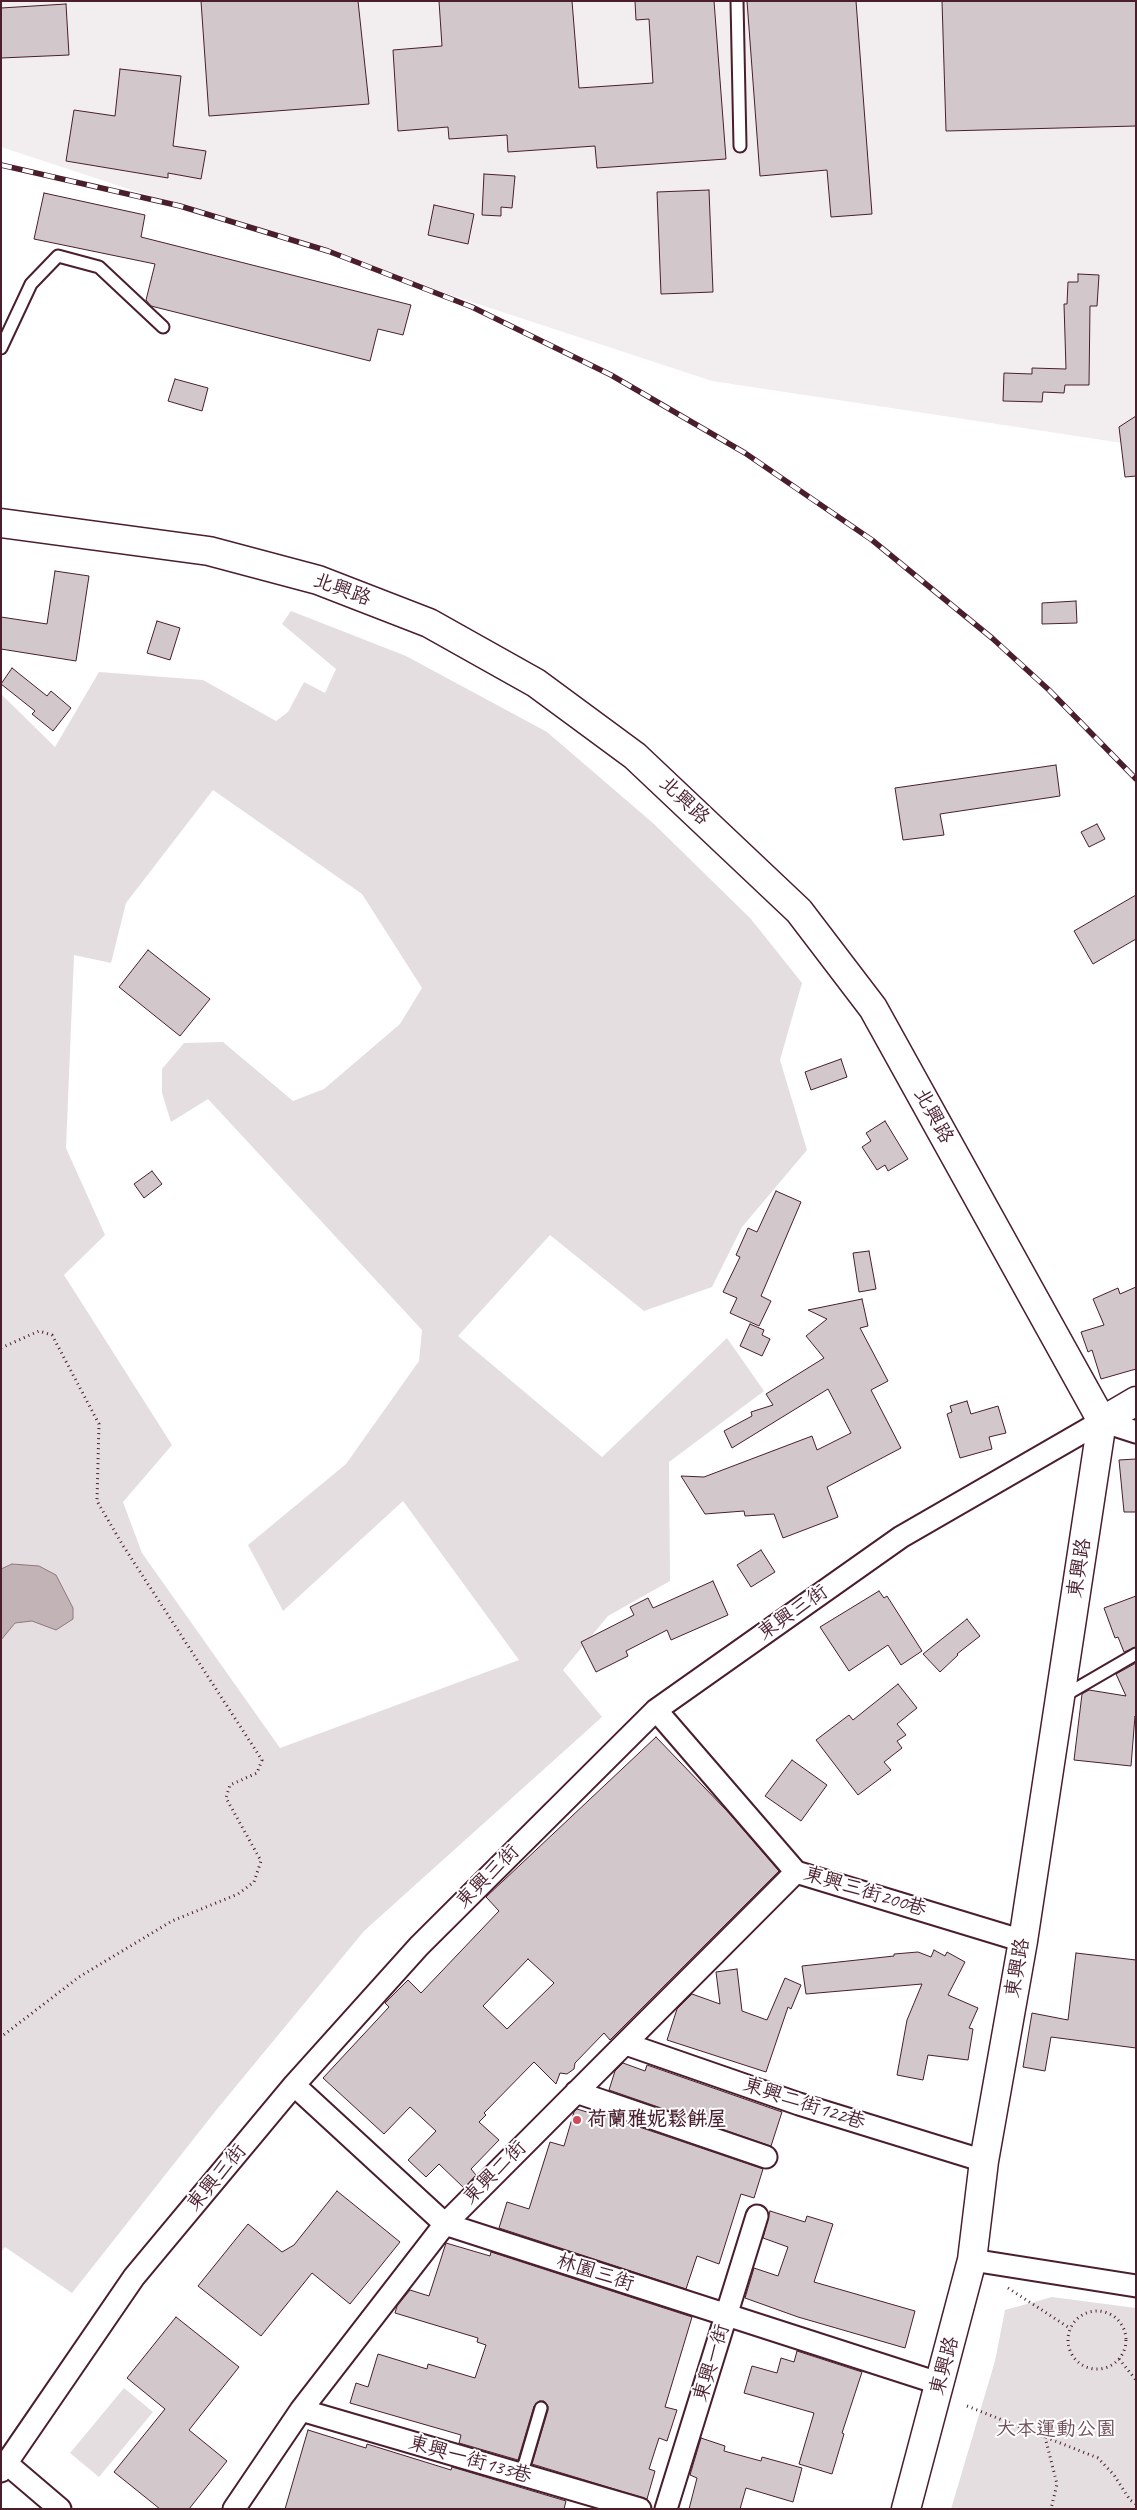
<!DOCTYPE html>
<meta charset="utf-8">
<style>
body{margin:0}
#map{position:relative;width:1137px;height:2510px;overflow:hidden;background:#fff;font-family:Caveat,sans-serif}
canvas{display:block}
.frame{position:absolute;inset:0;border:2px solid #4a1f2b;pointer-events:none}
</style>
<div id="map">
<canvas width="1137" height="2510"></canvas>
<div class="frame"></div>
</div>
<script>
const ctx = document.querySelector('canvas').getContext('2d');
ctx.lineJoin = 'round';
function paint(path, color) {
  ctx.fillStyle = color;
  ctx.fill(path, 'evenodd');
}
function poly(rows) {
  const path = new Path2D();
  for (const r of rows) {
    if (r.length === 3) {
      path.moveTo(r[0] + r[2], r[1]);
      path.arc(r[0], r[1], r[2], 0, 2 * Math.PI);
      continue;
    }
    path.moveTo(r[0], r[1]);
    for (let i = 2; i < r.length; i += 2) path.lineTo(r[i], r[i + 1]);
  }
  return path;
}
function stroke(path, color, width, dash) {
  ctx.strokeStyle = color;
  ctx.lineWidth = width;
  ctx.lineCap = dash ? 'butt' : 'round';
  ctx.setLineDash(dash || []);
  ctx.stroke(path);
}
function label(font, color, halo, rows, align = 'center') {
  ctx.font = font + ' Caveat,"LXGW WenKai TC",sans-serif';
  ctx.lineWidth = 4;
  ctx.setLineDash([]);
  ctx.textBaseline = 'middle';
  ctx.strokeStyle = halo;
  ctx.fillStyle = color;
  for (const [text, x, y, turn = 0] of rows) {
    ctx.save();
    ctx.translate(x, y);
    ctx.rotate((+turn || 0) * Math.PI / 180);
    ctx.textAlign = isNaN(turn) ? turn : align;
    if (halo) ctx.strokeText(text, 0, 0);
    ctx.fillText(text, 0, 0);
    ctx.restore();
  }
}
paint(poly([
 [1,1,1136,1,1136,445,712,381,1,147]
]), '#f2eeef');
paint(poly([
 [291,611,406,656,547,732,654,824,751,919,802,983,780,1060,807,1150,742,1227,712,1287,644,1311,550,1235,458,1336,602,1457,727,1338,764,1391,669,1462,670,1581,608,1616,563,1670,602,1717,364,1931,218,2108,72,2293,5,2247,1,2252,1,694,55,747,99,672,203,680,276,721,288,712,304,682,325,693,336,669,282,624],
 [213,790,362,894,422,988,400,1024,324,1089,293,1101,223,1042,184,1043,162,1069,162,1093,171,1122,208,1099,422,1330,419,1361,346,1464,248,1545,283,1611,403,1501,519,1660,280,1748,142,1553,123,1502,172,1445,64,1275,105,1235,66,1148,74,955,111,963,126,903],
 [1052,2297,1136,2308,1136,2509,951,2509,995,2361,1005,2310],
 [124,2388,153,2412,99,2477,70,2453]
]), '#e5dee0');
const water = poly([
 [12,1564,39,1566,56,1575,73,1608,73,1619,56,1630,32,1621,15,1623,1,1640,1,1569,12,1564]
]);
paint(water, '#c1b3b6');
stroke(water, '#91787e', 1);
const building = poly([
 [201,1,358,1,369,104,209,116,201,1],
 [439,1,572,1,579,88,653,83,649,19,636,20,635,1,714,1,726,159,597,168,595,146,508,152,507,135,449,139,448,127,398,131,393,50,442,46,439,1],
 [747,1,856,1,872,214,831,217,827,170,760,176,747,1],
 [942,1,1136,1,1136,126,946,131,942,1],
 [66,4,69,55,1,58,1,8,66,4],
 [120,69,181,76,173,146,206,151,201,179,168,173,168,178,66,161,74,110,115,116,120,69],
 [484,174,515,176,512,208,501,207,501,216,482,215,484,174],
 [709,190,713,292,661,294,657,192,709,190],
 [44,193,145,215,141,237,411,305,403,335,378,329,370,361,151,306,146,300,155,264,34,239,44,193],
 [434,205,474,214,468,244,428,235,434,205],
 [1078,274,1099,275,1097,306,1090,306,1089,385,1065,385,1064,393,1043,392,1042,402,1003,401,1004,373,1032,374,1032,368,1066,369,1064,304,1067,304,1068,282,1078,282,1078,274],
 [175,379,208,388,202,411,168,401,175,379],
 [1136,416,1136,476,1125,477,1119,427,1136,416],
 [55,571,89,576,76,661,1,649,1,617,47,624,55,571],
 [1076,601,1077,623,1042,624,1042,603,1076,601],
 [157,621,180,628,170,660,147,653,157,621],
 [12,668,47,696,51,691,71,708,53,731,32,714,35,711,1,684,12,668],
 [1056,765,1060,796,940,814,944,835,903,840,895,788,1056,765],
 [1097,824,1105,839,1089,847,1081,832,1097,824],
 [1136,895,1136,939,1093,964,1074,931,1136,895],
 [148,950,210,999,180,1036,119,987,148,950],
 [841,1059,847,1077,811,1090,805,1072,841,1059],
 [885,1121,908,1159,888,1171,885,1165,877,1170,862,1147,871,1141,866,1133,885,1121],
 [152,1171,162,1184,144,1198,134,1184,152,1171],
 [776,1191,801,1202,761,1296,771,1301,759,1326,730,1313,737,1298,723,1292,740,1257,736,1255,748,1228,757,1232,776,1191],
 [869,1251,876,1289,859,1292,853,1253,869,1251],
 [1136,1287,1136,1369,1101,1379,1092,1350,1088,1352,1081,1332,1104,1325,1093,1299,1118,1288,1120,1294,1136,1287],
 [862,1299,868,1326,860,1328,888,1381,871,1390,901,1448,827,1487,838,1517,783,1538,774,1514,745,1516,744,1511,705,1514,681,1476,704,1477,812,1436,817,1450,851,1433,828,1389,732,1448,724,1431,752,1416,751,1412,773,1405,766,1394,824,1358,806,1336,827,1319,808,1310,862,1299],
 [750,1324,764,1330,762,1335,770,1339,762,1356,740,1346,750,1324],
 [967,1401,971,1414,998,1406,1006,1433,989,1437,992,1449,960,1458,947,1414,952,1412,950,1406,967,1401],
 [1136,1459,1136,1512,1124,1512,1119,1460,1136,1459],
 [761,1550,775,1572,751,1587,737,1565,761,1550],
 [713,1581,728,1615,671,1640,667,1630,626,1651,628,1656,596,1672,581,1642,634,1615,630,1607,648,1598,653,1608,713,1581],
 [879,1591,884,1598,887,1596,922,1651,901,1665,888,1645,849,1671,820,1627,879,1591],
 [1136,1596,1136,1647,1124,1652,1118,1637,1115,1638,1104,1608,1136,1596],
 [967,1619,980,1636,957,1654,958,1655,940,1672,923,1654,967,1619],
 [1136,1663,1136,1718,1135,1716,1131,1766,1074,1760,1082,1694,1089,1690,1126,1696,1116,1674,1136,1663],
 [898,1684,917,1708,897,1724,906,1735,897,1741,902,1748,884,1762,891,1770,858,1795,816,1740,849,1715,853,1720,898,1684],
 [656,1737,727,1811,779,1871,610,2040,604,2033,575,2063,574,2069,567,2074,560,2073,556,2084,534,2062,484,2113,486,2115,479,2122,499,2140,471,2169,476,2175,464,2188,439,2164,426,2177,408,2160,436,2131,410,2107,384,2134,323,2078,389,2007,385,2003,408,1980,421,1993,499,1911,486,1897,656,1737],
 [528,1959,554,1983,507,2029,483,2006,528,1959],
 [792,1760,827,1785,801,1821,765,1796,792,1760],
 [934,1950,945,1956,947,1952,965,1962,948,1995,978,2008,969,2028,973,2029,968,2060,928,2055,923,2080,897,2075,907,2020,922,1984,806,1994,802,1966,894,1956,894,1954,918,1952,931,1957,934,1950],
 [1076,1953,1136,1960,1136,2048,1051,2037,1045,2071,1023,2067,1032,2013,1068,2020,1076,1953],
 [737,1969,742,2011,767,2020,785,1978,801,1985,791,2009,788,2007,766,2072,667,2040,677,2009,692,1994,720,2004,716,1972,737,1969],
 [623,2063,645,2071,647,2065,782,2112,771,2146,609,2090,615,2071,623,2063],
 [577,2109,600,2116,601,2114,763,2169,754,2198,741,2194,719,2264,697,2256,686,2289,499,2228,507,2202,529,2209,550,2142,564,2146,574,2112,577,2109],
 [337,2191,400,2242,350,2304,312,2273,261,2336,198,2286,248,2224,282,2252,294,2245,337,2191],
 [770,2211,805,2222,807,2216,833,2224,814,2282,915,2311,905,2348,798,2317,745,2298,754,2268,778,2276,788,2247,763,2238,770,2211],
 [446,2243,490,2256,491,2252,692,2317,665,2407,677,2410,667,2441,659,2438,649,2469,655,2471,647,2499,532,2464,548,2410,548,2406,544,2401,539,2401,534,2406,518,2460,459,2443,461,2435,350,2403,356,2383,368,2387,378,2354,427,2369,428,2364,475,2378,486,2345,477,2342,478,2338,395,2313,397,2306,410,2290,429,2296,446,2243],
 [176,2317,239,2367,189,2430,227,2461,189,2509,160,2509,114,2472,165,2409,127,2378,176,2317],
 [797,2351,862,2372,842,2433,844,2434,832,2474,799,2464,814,2413,744,2393,752,2366,777,2373,781,2358,794,2362,797,2351],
 [308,2430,366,2448,367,2444,451,2470,452,2467,566,2501,564,2509,285,2509,308,2430],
 [701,2438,725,2446,724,2451,761,2461,762,2457,802,2468,793,2502,746,2488,740,2509,689,2509,697,2478,690,2475,701,2438]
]);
paint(building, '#d2c7cb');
stroke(building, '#4a1f2b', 1);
const service = poly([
 [737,1,740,146],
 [1,348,31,284,58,256,99,267,163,327],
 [1062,1697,1136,1654],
 [521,2476,541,2408]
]);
const minor = poly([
 [656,1710,796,1872,1023,1941],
 [626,2044,799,2104,984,2161],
 [294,2085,445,2224,941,2384],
 [576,2092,766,2157],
 [972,2260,1136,2286],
 [301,2410,640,2509],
 [6,2463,60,2509],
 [1,2471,134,2277,294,2085,419,1946,656,1710,901,1537,1102,1421,1136,1432],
 [234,2509,301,2410,445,2224,796,1872],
 [666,2509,757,2216]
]);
const tertiary = poly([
 [1,523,209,551,318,580,429,623,536,683,635,756,799,911,873,1008,1102,1421],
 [1102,1421,1136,1401],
 [906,2509,972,2260,984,2161,1023,1941,1102,1421]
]);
stroke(service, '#4a1f2b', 15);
stroke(minor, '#4a1f2b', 25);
stroke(tertiary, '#4a1f2b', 31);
stroke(poly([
 [1,1348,39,1331,52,1335,99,1424,97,1501,122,1544,262,1760,257,1773,230,1785,226,1798,261,1861,254,1882,238,1894,172,1921,79,1977,1,2037],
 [1008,2288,1071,2329],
 [1097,2340,29],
 [1119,2359,1136,2380],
 [967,2406,1098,2458,1114,2475,1130,2500,1136,2504],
 [1045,2437,1057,2484,1051,2509]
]), '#4a1f2b', 3, [1, 4]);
stroke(service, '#fff', 11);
stroke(minor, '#fff', 21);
stroke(tertiary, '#fff', 28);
const rail = poly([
 [1,165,180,206,328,251,472,307,611,375,745,453,872,540,992,638,1049,690,1136,779]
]);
stroke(rail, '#4a1f2b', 5.5);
stroke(rail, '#fff', 4, [11]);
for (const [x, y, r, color] of [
 [577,2120,5,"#d1495b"]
]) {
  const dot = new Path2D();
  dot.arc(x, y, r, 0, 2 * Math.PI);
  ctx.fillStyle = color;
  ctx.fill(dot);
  stroke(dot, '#fff', 2);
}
label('20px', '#4a1f2b', '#fff', [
 ["北興路",342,590,20],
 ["北興路",684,801,43],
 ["北興路",933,1116,61],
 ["東興路",1080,1568,-81],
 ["東興三街",793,1613,-35],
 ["東興三街",488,1877,-45],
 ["東興三街200巷",865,1892,17],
 ["東興路",1018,1968,-80],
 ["東興二街122巷",804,2104,18],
 ["東興二街",495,2173,-45],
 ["東興三街",217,2178,-50],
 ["林園三街",595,2273,18],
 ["東興一街",712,2363,-73],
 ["東興路",945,2366,-75],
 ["東興一街133巷",470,2460,16]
]);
label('bold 20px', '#4a1f2b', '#fff', [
 ["荷蘭雅妮鬆餅屋",587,2120]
], 'left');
label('20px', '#714f58', '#fff', [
 ["大本運動公園",1056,2430]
]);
</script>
